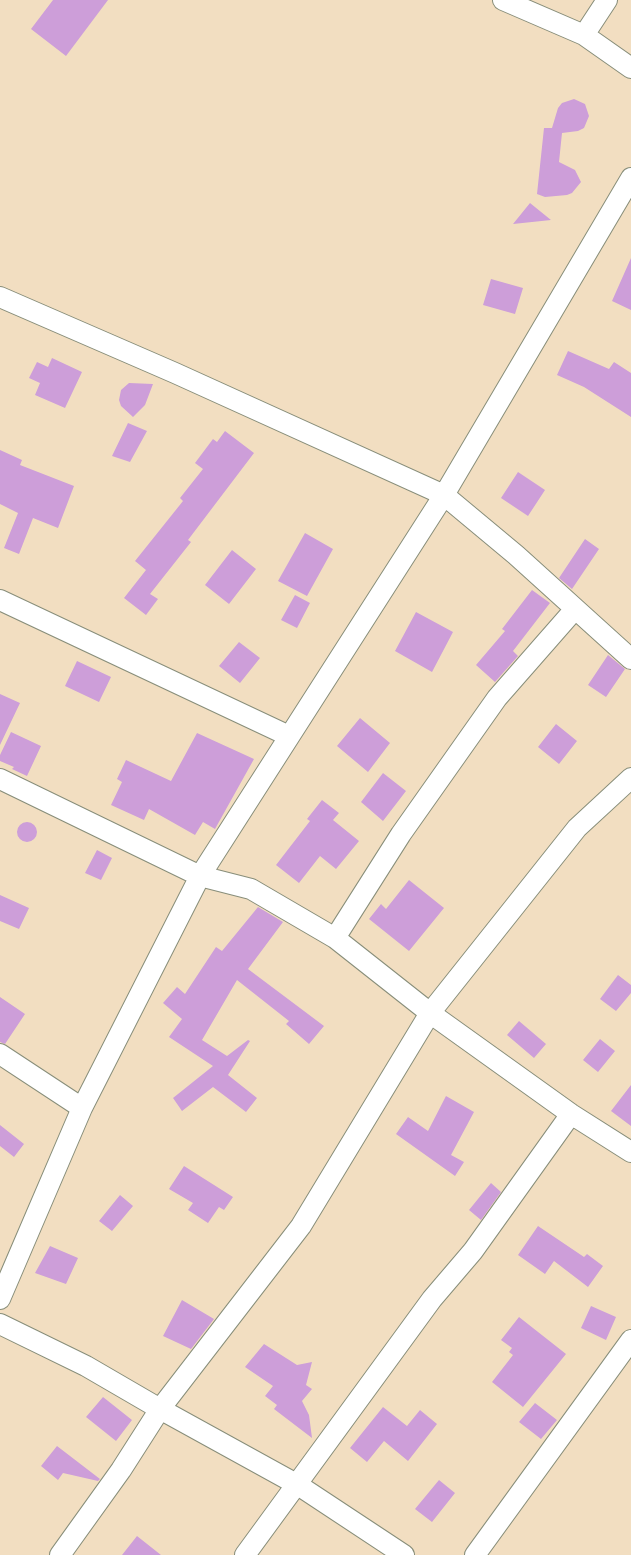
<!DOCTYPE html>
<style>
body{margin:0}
canvas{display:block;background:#f2dec1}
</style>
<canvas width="631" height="1555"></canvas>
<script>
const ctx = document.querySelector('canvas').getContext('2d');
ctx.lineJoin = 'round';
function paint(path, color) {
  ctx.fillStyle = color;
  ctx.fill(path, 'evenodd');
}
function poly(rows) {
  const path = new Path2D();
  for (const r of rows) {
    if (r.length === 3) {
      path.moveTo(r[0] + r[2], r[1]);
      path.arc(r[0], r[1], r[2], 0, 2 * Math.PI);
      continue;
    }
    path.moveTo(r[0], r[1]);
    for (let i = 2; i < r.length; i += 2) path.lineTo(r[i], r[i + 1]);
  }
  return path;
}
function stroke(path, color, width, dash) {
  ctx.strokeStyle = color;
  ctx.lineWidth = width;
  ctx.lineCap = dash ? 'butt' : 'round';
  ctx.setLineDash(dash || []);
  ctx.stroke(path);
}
paint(poly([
 [53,0,108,0,66,56,31,29],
 [574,99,585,104,589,116,584,128,578,131,562,133,559,162,575,170,581,182,572,193,567,195,545,197,537,194,544,128,552,128,558,108,562,103],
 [530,203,551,220,513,224],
 [631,258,631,310,612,301],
 [491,279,523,288,515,314,483,305],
 [568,351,609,369,614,362,631,373,631,417,584,387,557,375],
 [52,358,82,372,65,408,35,395,40,383,29,378,37,362,48,367],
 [129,383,153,384,145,405,133,417,121,406,119,400,121,390],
 [128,423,147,431,130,462,112,456],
 [225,431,254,453,188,540,191,542,150,594,158,599,146,615,124,598,146,570,135,561,183,501,180,498,203,469,195,463,213,439,217,442],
 [0,450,22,460,20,465,74,486,58,528,33,518,19,554,4,548,18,513,0,504],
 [518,472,545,490,528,516,501,498],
 [305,533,333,549,307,596,278,581],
 [585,539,599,549,572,589,559,578],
 [232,550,256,569,229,604,205,585],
 [532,590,550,603,513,651,518,656,495,682,476,665,505,631,502,629],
 [295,595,310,603,297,628,281,620],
 [416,612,453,632,432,672,395,651],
 [239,642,260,658,240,683,219,666],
 [608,655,625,669,606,697,588,685],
 [77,661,111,677,99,702,65,686],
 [0,694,20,703,0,745],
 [360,718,390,743,368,772,337,746],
 [556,724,577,741,559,764,538,747],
 [11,732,41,746,27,776,12,769,14,767,0,761,0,755],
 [197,733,254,759,215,829,203,822,195,835,149,809,144,820,111,805,122,782,117,779,126,760,171,781],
 [383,773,406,791,383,821,361,802],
 [322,800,339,813,333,820,359,841,336,869,320,856,299,883,276,865,310,821,307,819],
 [27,832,10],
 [97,850,112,858,101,880,85,873],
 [409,880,444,908,409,951,369,919,381,904,386,909],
 [0,895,29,908,19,929,0,921],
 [258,907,283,922,248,969,324,1026,309,1044,286,1024,289,1021,237,980,202,1040,227,1056,248,1040,250,1041,228,1075,257,1098,246,1112,213,1087,182,1111,173,1098,213,1066,169,1037,182,1019,163,1003,177,987,185,994,216,947,222,951],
 [618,975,631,985,631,993,616,1011,600,999],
 [0,997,25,1014,5,1044,0,1042],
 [519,1021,546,1044,534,1058,507,1035],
 [600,1039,615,1051,598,1072,583,1060],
 [631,1085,631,1126,611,1111],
 [446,1096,474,1112,451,1155,464,1162,455,1176,396,1134,408,1117,428,1131],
 [0,1125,24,1144,14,1157,0,1146],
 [184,1166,233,1197,224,1210,219,1207,208,1223,188,1210,193,1203,169,1189],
 [491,1183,501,1192,481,1220,469,1210],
 [120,1195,133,1206,112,1231,99,1221],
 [538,1226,584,1257,587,1254,603,1266,588,1287,554,1261,545,1274,518,1255],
 [50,1246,78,1258,66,1284,35,1273],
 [182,1300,214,1319,191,1349,163,1336],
 [591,1306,616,1317,606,1340,581,1328],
 [519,1317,566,1354,523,1407,492,1382,513,1355,509,1352,512,1348,501,1340],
 [264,1344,297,1365,312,1362,306,1385,312,1389,302,1401,309,1415,312,1438,274,1409,277,1405,265,1396,273,1386,245,1367],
 [103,1397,132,1420,116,1441,86,1417],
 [535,1403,557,1420,541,1439,519,1422],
 [383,1407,407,1426,420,1410,437,1424,408,1461,384,1441,367,1462,350,1448],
 [57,1446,100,1479,98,1481,63,1473,58,1480,41,1466],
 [439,1480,455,1493,432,1522,415,1509],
 [137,1536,161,1555,122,1555]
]), '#cd9ed9');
const minor = poly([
 [503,0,584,35,631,68],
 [584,35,607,0],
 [0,297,175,373,444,495,516,555,631,659],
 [0,600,289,736],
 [0,779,200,876,251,889,335,938,430,1013,571,1114,631,1152],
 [335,938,401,834,497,698,575,609],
 [0,1054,82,1108],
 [0,1299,82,1108,200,876,444,495,631,178],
 [0,1324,86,1366,160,1409,298,1485,404,1555],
 [60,1555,121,1470,160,1409,301,1226,430,1013,577,828,631,778],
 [245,1555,432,1299,473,1251,571,1114],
 [475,1555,631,1340]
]);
stroke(minor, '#888e7a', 22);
stroke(minor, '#fff', 20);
</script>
